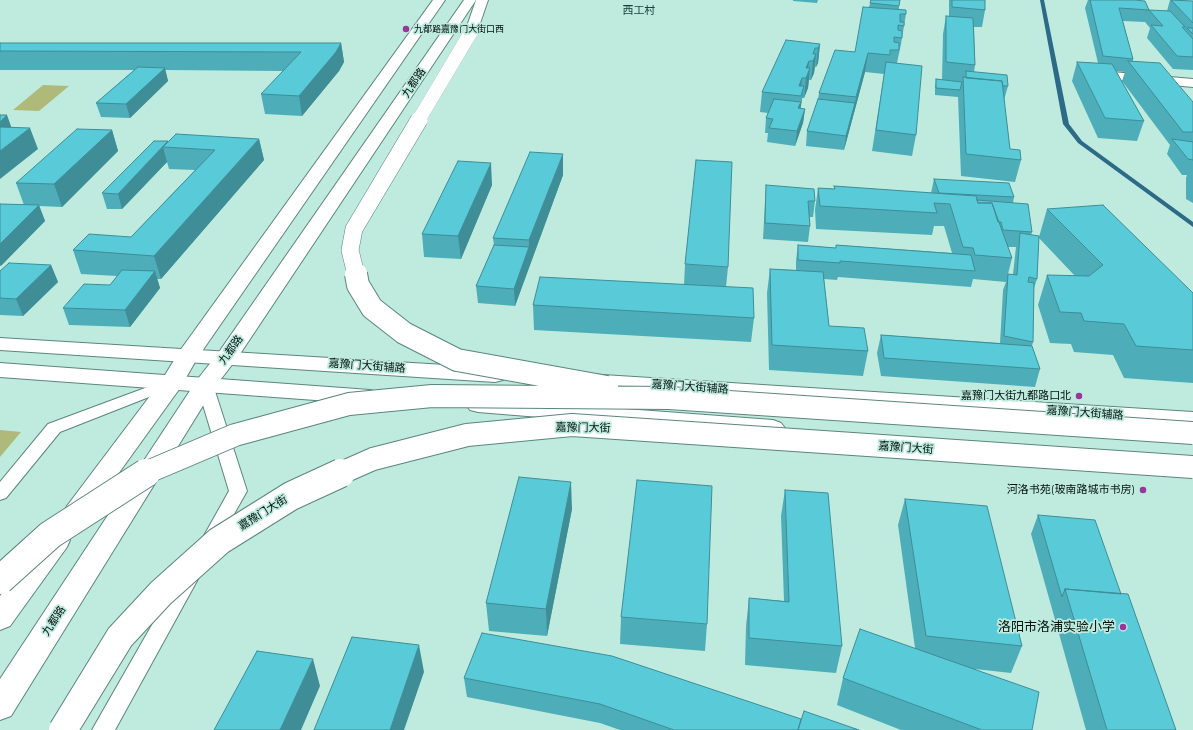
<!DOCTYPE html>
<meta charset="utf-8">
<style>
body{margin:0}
canvas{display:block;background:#beebde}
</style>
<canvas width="1193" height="730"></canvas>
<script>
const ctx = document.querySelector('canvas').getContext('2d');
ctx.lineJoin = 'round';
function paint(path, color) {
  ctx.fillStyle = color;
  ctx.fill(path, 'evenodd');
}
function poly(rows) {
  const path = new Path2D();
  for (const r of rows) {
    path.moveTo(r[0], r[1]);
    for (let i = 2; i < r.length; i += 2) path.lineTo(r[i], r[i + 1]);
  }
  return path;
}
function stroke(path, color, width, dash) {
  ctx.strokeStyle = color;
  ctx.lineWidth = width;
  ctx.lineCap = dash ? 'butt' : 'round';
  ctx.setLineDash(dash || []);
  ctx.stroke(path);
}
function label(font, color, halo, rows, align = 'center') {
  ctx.font = font + ' Montserrat,"Noto Sans SC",sans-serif';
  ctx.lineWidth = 3.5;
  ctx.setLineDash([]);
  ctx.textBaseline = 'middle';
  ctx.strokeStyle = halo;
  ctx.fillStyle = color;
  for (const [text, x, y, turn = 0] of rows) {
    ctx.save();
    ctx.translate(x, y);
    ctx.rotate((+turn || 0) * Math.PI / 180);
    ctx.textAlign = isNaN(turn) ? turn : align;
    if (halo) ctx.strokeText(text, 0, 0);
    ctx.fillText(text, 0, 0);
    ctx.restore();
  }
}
paint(poly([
 [43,85,69,86,39,111,13,110],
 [0,430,21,432,0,457]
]), '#afb97a');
paint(poly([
 [1040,0,1044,0,1069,124,1082,141,1193,222,1193,227,1078,143,1063,124,1040,0]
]), '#2d6a88');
const lane = poly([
 [172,378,177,380,180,383,177,386,60,432,6,498,0,500,0,482,48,424,172,378],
 [205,380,210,382,213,385,247,491,216,546,210,548,204,546,201,541,229,491,197,385,200,382,205,380],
 [188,572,195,574,198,579,115,730,92,730,181,574,188,572]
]);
const street = poly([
 [1112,72,1193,79,1193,87,1107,79,1105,76,1107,73,1112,72]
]);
const secondary = poly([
 [0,338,495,368,503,370,506,375,503,380,495,382,0,350,0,338],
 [0,363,370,390,378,392,381,397,378,402,370,404,0,377,0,363],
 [587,374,1193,412,1193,428,587,388,579,386,576,381,579,376,587,374],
 [478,398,773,420,781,423,785,428,781,433,773,436,478,412,470,410,466,405,470,400,478,398]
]);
const primary = poly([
 [433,0,445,0,198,357,180,388,85,520,76,522,67,520,63,513,67,506,162,380,179,352,433,0],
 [464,0,476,0,238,357,214,388,11,716,0,720,0,679,197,380,219,352,464,0],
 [57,530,67,533,70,540,67,547,10,626,0,630,0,596,47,533,57,530]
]);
const highway = poly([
 [476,0,488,0,477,32,471,36,465,32,476,0]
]);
stroke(lane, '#5c867b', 2);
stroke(street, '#5c867b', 2);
stroke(secondary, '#5c867b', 2);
stroke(primary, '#5c867b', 2);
stroke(highway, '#5c867b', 2);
paint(lane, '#fff');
paint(street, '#fff');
paint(secondary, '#fff');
paint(primary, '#fff');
paint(highway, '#fff');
const highwayBridgeFar3 = poly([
 [418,121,471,32]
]);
const highwayBridgeFar2 = poly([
 [356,275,350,250,354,229,419,120]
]);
const highwayBridgeFar1 = poly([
 [356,274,358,285,372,308,404,333,457,360,607,387],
 [143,474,235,435,349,404,432,396,669,398,1193,433],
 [339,474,373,459,467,435,572,425,1193,467]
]);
const highwayBridge = poly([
 [0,580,50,535,146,473],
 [63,730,120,637,161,593,219,541,291,496,341,473]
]);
stroke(highwayBridgeFar3, '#5c867b', 14, []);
stroke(highwayBridgeFar2, '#5c867b', 18, []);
stroke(highwayBridgeFar1, '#5c867b', 24, []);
stroke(highwayBridge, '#5c867b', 30, []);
stroke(highwayBridgeFar3, '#fff', 14);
stroke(highwayBridgeFar2, '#fff', 17);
stroke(highwayBridgeFar1, '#fff', 22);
stroke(highwayBridge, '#fff', 28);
paint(poly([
 [793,0,818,0,817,3,793,1],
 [871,0,899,6,899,10,906,14,901,44,897,63,916,135,912,156,872,151,884,74,865,72,844,150,806,146,807,131,818,99,819,93,855,52,869,7],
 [949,0,985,0,985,10,982,27,974,27,975,65,974,72,1008,86,1004,100,1010,149,1021,160,1015,182,961,176,958,97,935,95,935,86,936,79,942,80,943,34,946,16,949,16],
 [1088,0,1134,0,1149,10,1167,11,1170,0,1193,1,1193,70,1173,69,1147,38,1150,28,1145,22,1123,21,1133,59,1133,62,1193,102,1193,203,1186,199,1186,178,1187,175,1182,175,1167,154,1170,145,1122,81,1125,72,1116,71,1144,121,1137,141,1098,138,1072,81,1077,62,1098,63,1085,8],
 [0,43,341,43,344,62,339,71,302,116,265,114,261,94,283,71,165,70,168,81,130,118,101,117,96,103,134,70,0,70],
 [820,44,818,63,816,67,815,67,814,73,811,80,809,80,808,88,804,98,802,98,800,109,805,109,803,123,795,146,767,142,768,133,765,133,766,118,768,113,760,112,762,92],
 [112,130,118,151,62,207,39,206,45,221,0,266,0,204,24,205,16,183],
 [259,139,264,160,161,279,157,279,160,288,130,327,69,325,63,308,110,285,117,276,81,274,73,250,131,237,195,170,169,169,167,162,122,209,107,209,102,193,168,141],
 [563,175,515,306,478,303,476,286,494,245,493,238],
 [934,179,1014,197,1013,203,1032,232,1031,235,1039,237,1047,209,1193,293,1193,383,1124,378,1113,355,1074,352,1071,344,1050,343,1038,305,1047,275,1075,276,1039,238,1037,279,1034,288,1033,342,1032,346,1040,369,1035,387,881,376,877,353,881,335,1000,343,1003,290,1006,282,973,279,971,287,838,277,837,280,824,279,829,326,868,351,863,376,769,370,767,293,770,269,796,270,796,261,798,245,836,248,836,245,952,253,944,226,934,226,932,235,816,229,815,210,818,188,834,189,834,186,931,193],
 [1008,247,1016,247,1013,274,1008,274,1012,258],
 [492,185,461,259,424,257,422,234],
 [766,185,815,201,813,217,810,217,810,226,808,242,763,239,765,201],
 [685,264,728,267,726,287,754,318,751,342,534,330,533,305,684,285],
 [51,265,58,282,23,316,0,315,0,271],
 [785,490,842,646,836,673,745,665,746,626,749,598,784,601,781,516],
 [905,499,1022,646,1011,673,975,669,1032,730,901,730,837,705,843,678,915,648,898,525],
 [572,509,547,636,489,631,486,603],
 [1038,515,1121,594,1176,730,1086,730,1031,534],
 [621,617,707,624,705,651,620,644],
 [464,678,801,719,859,730,620,730,600,723,467,697]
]), '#4daeba');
paint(poly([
 [341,43,344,62,339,71,302,116,299,96],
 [820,44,818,63,816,67,818,48],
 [868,53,865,72,844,150,846,136],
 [816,54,814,73,811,80,813,61],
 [809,61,807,77,810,68,808,88,804,98,806,78,806,68],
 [165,68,168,81,130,118,126,104],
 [802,78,800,96,799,86],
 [804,86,801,106,799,116,798,108,801,102],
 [805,109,803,123,795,146,797,131],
 [7,115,12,129,0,143,0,122],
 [30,128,38,149,0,179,0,151],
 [112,130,118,151,62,207,54,184],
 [259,139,264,160,161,279,154,256],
 [168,141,163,147,167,162,122,209,118,194],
 [563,154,563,175,515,306,514,289,529,247,529,240],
 [491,163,492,185,461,259,458,236],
 [39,205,45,221,1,266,0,265,0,244],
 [51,265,58,282,23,316,16,299],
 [155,271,160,288,130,327,125,310],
 [571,482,572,509,547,636,546,609],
 [419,645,424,672,404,730,390,730],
 [313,659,320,686,301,730,280,730]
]), '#3e8d97');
const building = poly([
 [871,0,900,0,899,6,870,3,871,0],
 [952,0,985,0,985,10,952,7,952,0],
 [1090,0,1134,0,1145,1,1149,10,1119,8,1133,59,1103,56,1090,0],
 [1171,0,1193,1,1193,23,1171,0],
 [863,7,906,10,906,14,900,14,900,22,904,22,904,26,898,25,898,30,902,31,902,38,894,37,894,42,899,43,899,50,890,50,890,55,868,53,856,97,819,93,835,50,855,52,863,7],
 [1149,10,1170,11,1185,27,1182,27,1193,39,1193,57,1177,56,1151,25,1163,26,1149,10],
 [946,16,973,18,975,65,946,62,946,16],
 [1187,28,1193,28,1193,34,1187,28],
 [786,40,820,44,818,48,815,48,813,54,816,54,813,61,809,61,806,68,810,68,806,78,802,78,799,86,804,86,801,96,762,92,786,40],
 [0,43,341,43,336,52,299,96,261,94,301,52,0,51,0,43],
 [1128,61,1160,63,1193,102,1193,132,1183,132,1128,61],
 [886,62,922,66,916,135,876,130,886,62],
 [1077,62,1112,64,1144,121,1105,118,1077,62],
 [138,67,165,68,126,104,96,103,138,67],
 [966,71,1007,75,1008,86,1003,86,1002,81,966,78,966,71],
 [963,77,1002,81,1010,149,1020,150,1021,160,966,154,963,77],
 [936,79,962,82,960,90,936,88,936,79],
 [774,99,801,102,798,108,805,109,797,131,769,128,773,119,766,118,774,99],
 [818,99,855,103,846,136,807,131,818,99],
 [0,115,7,115,0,122,0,115],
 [0,127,30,128,0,151,0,127],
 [77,129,112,130,54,184,16,183,77,129],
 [176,134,259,139,154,256,73,250,89,234,131,237,215,150,163,147,176,134],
 [1172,139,1193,142,1193,160,1188,159,1172,139],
 [154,141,168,141,118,194,102,193,154,141],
 [530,152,563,154,529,240,493,238,530,152],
 [696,160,732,162,728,267,685,264,696,160],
 [458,161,491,163,458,236,422,234,458,161],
 [934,179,1009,183,1014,197,939,193,934,179],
 [766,185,814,189,815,201,808,201,810,226,765,223,766,185],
 [834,186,976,196,978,203,992,203,1012,258,975,255,973,248,963,247,950,204,934,203,937,213,820,206,818,188,835,189,834,186],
 [977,200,1028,204,1032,232,1003,230,1001,222,998,222,992,203,978,203,977,200],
 [0,204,39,205,0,244,0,204],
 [1103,205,1193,293,1193,350,1136,346,1124,324,1084,321,1081,313,1060,312,1047,275,1089,276,1103,265,1047,209,1103,205],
 [1020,233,1039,236,1037,279,1029,277,1028,282,1034,283,1033,342,1004,336,1008,274,1017,275,1020,233],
 [494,245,529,247,514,289,476,286,494,245],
 [798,245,836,248,836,245,971,255,975,271,840,261,840,263,798,260,798,245],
 [9,263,51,265,16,299,0,298,0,271,9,263],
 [770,269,823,272,829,326,864,328,868,351,772,345,770,269],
 [122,270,155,271,125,310,63,308,84,284,110,285,122,270],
 [540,277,753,288,754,318,533,305,540,277],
 [881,335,1032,346,1040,369,884,358,881,335],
 [519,477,571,482,546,609,486,603,519,477],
 [637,480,712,486,707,624,621,617,637,480],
 [785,490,828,493,842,646,749,638,749,598,789,602,785,490],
 [905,499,987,506,1022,646,926,636,905,499],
 [1038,515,1095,520,1121,594,1065,589,1062,597,1038,515],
 [1065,589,1128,594,1176,730,1107,730,1065,589],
 [860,629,1039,692,1032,730,982,730,843,678,860,629],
 [482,633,612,656,801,719,798,730,674,730,600,704,464,678,482,633],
 [352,637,419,645,390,730,314,730,352,637],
 [257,651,313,659,280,730,214,730,257,651],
 [804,711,859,730,798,730,804,711]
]);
paint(building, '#59cad8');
stroke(building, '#3e8d97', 1);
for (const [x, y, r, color] of [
 [406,29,4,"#98369c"],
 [1079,396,4,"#98369c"],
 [1143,490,4,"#98369c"],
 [1123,627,4,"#98369c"]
]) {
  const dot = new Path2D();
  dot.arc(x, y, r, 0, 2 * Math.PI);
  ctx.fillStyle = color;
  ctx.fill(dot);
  stroke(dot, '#beebde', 1.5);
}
label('9px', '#02100c', '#beebde', [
 ["九都路嘉豫门大街口西",414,29]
], 'left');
label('11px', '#163f36', '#beebde', [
 ["西工村",639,11]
]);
label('11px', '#02100c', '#beebde', [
 ["九都路",414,83,-56],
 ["九都路",231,350,-54],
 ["嘉豫门大街辅路",367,366,4],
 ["嘉豫门大街辅路",690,387,4],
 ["嘉豫门大街辅路",1085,413,4],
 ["嘉豫门大街",583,428,1],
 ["嘉豫门大街",906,448,4],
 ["嘉豫门大街",263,513,-32],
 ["九都路",54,621,-57]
]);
label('11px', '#02100c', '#beebde', [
 ["嘉豫门大街九都路口北",1071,396],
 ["河洛书苑(玻南路城市书房)",1135,490]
], 'right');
label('13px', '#02100c', '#beebde', [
 ["洛阳市洛浦实验小学",1115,627]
], 'right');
</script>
